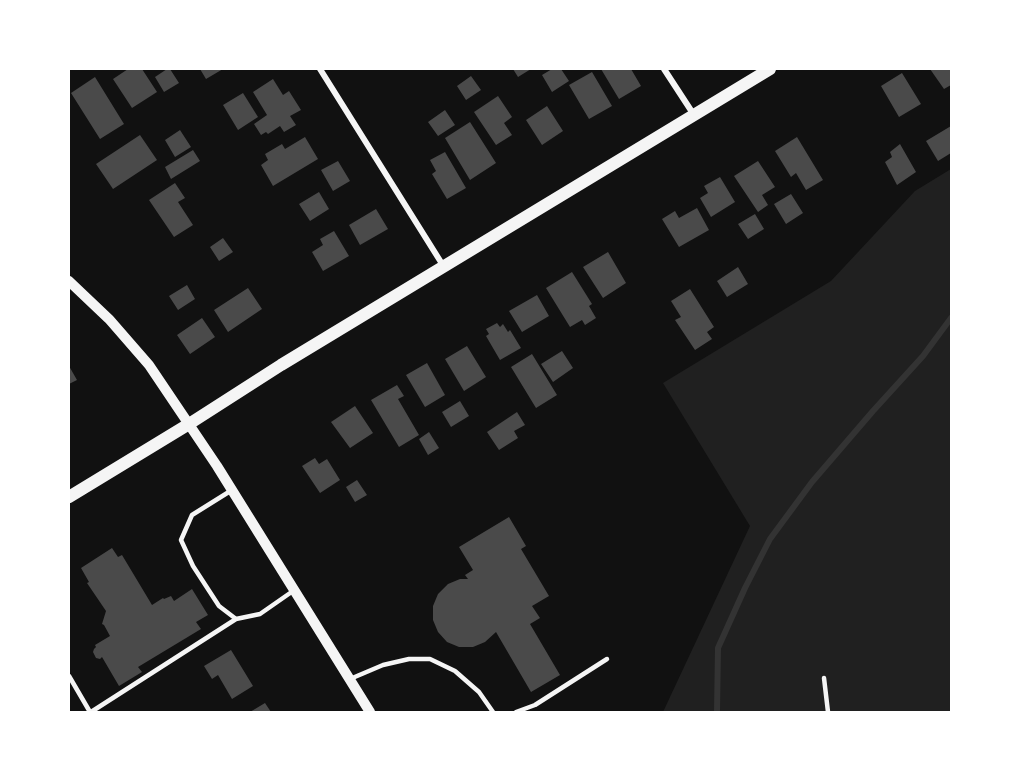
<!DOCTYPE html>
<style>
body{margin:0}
#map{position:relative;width:1020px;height:781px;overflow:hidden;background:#111;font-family:Quicksand,sans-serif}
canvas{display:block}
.frame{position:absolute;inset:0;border:70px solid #fff;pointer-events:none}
</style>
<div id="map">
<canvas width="1020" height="781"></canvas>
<div class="frame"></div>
</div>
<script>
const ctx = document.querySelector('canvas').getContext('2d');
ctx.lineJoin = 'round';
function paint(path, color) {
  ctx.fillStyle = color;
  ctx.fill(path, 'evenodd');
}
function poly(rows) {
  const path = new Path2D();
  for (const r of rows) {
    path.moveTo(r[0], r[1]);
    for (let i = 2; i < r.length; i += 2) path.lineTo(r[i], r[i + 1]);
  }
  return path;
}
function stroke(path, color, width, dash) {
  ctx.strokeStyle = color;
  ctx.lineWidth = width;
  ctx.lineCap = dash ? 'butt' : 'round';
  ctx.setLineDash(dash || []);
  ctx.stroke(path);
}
paint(poly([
 [951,169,951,712,663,712,750,526,663,383,831,281,915,191]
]), '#202020');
stroke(poly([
 [717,712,718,648,745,588,770,539,812,482,873,411,923,356,951,318]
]), '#333', 6);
paint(poly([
 [128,69,142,69,157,92,132,108,113,79],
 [167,69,170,69,179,83,164,92,155,77],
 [200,69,223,69,206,79],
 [513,69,531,69,518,77],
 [552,69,561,69,569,81,552,92,542,75],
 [601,69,631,69,641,86,619,99],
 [930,69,951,69,951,85,944,89],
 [592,72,612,106,589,119,569,85],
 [902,73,921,104,899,117,881,86],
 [471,76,481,90,466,100,457,86],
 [95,77,124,124,100,139,71,93],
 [273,79,283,95,289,91,301,110,290,116,296,125,284,132,280,126,268,134,266,132,261,135,254,124,267,115,253,92],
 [243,93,258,117,238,130,223,105],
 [498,96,512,117,504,123,512,135,496,145,474,112],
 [547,106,563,131,542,145,526,120],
 [445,110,455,125,438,136,428,122],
 [470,122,496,163,470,180,445,138],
 [951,126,951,153,938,161,926,141],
 [180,130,191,147,175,157,165,140],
 [140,135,157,160,113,189,96,164],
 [305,137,318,159,273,186,261,165,268,160,265,154,282,144,285,149],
 [797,137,823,180,806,190,796,173,791,177,775,151],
 [900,144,916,172,897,185,885,162,892,157,890,152],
 [193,150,200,161,171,179,165,167],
 [445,152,466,188,447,199,432,174,436,171,430,160],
 [338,161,350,181,333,191,321,170],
 [758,161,775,187,762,195,768,205,758,212,734,176],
 [720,177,735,202,711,217,700,198,708,193,704,186],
 [175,183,185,198,178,202,193,225,174,237,149,200],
 [319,192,329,209,310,221,299,204],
 [791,194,803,213,786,224,774,204],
 [697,208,709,230,679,247,662,219,675,211,679,218],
 [376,209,388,229,360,245,349,225],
 [755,214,764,229,748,239,738,224],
 [334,231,349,256,323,271,312,252,323,245,320,239],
 [223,238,233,252,219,261,210,247],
 [608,252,626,283,603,298,583,267],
 [738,267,748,284,727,297,717,281],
 [572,272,592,304,589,306,596,318,585,325,582,320,570,327,546,288],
 [187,285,195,299,178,310,169,296],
 [248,288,262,309,228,332,214,310],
 [690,289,714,327,707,332,712,339,695,350,675,320,681,317,671,301],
 [537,295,549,316,522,332,509,311],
 [202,318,215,337,190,354,177,335],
 [497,323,500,327,503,324,508,332,510,330,521,348,500,360,486,336,489,334,486,329],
 [467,346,486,377,464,391,445,359],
 [562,351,573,368,553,382,541,364],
 [532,354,557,395,536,408,511,367],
 [427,363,445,395,425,407,406,375],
 [69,366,77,380,69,384],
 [397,385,404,396,398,399,419,435,399,447,371,400],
 [460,401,469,416,451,427,442,412],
 [355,406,373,433,350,448,331,422],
 [517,412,525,425,514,431,518,438,499,450,487,432],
 [429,432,439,448,428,455,419,439],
 [315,458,319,464,327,459,340,480,320,493,302,466],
 [357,480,367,495,355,502,346,487],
 [509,517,526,546,521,549,549,596,532,606,540,618,530,624,560,675,531,692,496,632,485,642,473,647,459,647,447,642,438,632,433,620,433,606,438,594,448,584,460,579,468,579,465,575,473,570,459,547],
 [112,548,118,557,122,555,152,605,163,598,164,599,171,596,174,601,192,589,208,615,196,622,201,629,138,667,142,672,119,686,102,657,100,659,96,658,93,652,94,649,96,647,95,645,110,636,104,625,102,624,106,611,87,583,89,582,81,568],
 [231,650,253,686,232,699,218,675,212,679,204,666],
 [265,703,271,712,250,712]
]), '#4a4a4a');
stroke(poly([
 [232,490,192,515,181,540,193,566,219,606,236,619,260,614,293,591],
 [69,676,90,712],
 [824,678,828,712],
 [350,679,383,665,409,659,430,659,455,671,479,692,493,712],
 [91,712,236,619],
 [516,712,535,705,607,659]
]), '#f5f5f5', 4.5);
stroke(poly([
 [320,69,444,267],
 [664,69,694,115]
]), '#f5f5f5', 6);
stroke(poly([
 [69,281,109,319,149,365,217,466,370,712]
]), '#f5f5f5', 10);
stroke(poly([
 [69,497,189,424,281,365,770,69]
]), '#f5f5f5', 12);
</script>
